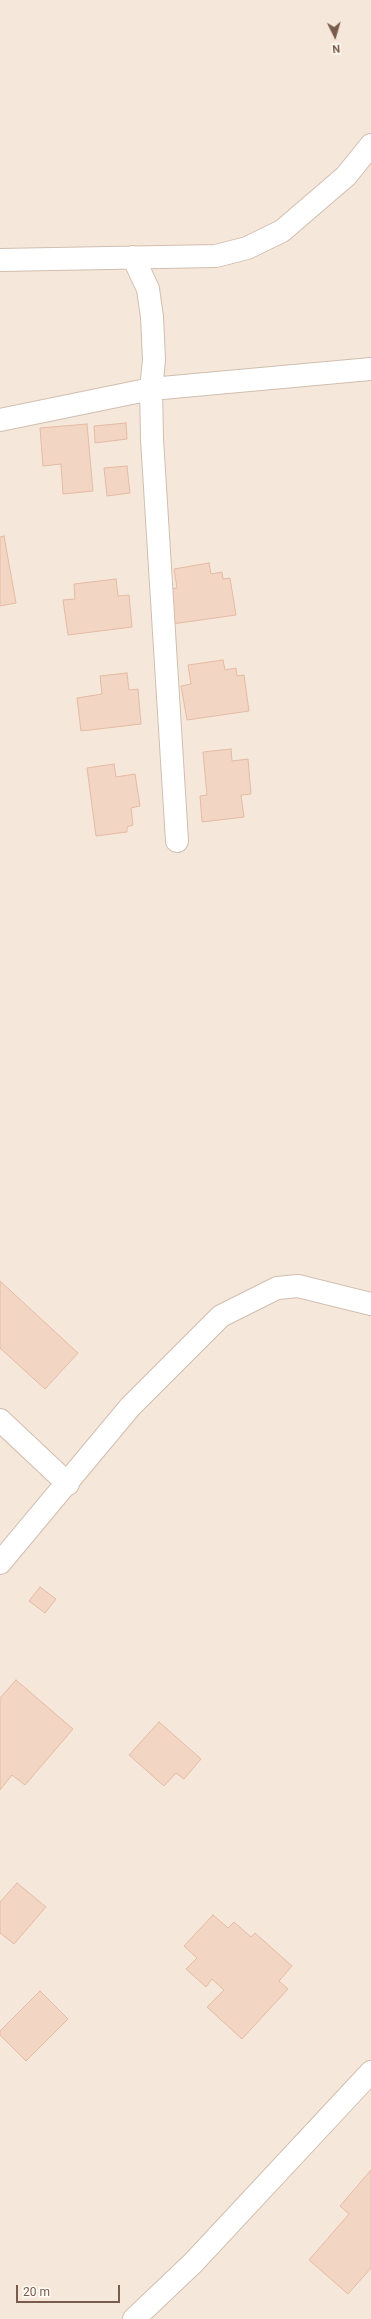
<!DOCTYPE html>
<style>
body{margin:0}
#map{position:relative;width:371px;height:2319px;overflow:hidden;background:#fdf6ec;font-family:Roboto,sans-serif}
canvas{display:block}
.north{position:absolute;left:315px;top:16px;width:40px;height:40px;-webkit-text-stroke:3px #fffaf3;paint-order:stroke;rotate:175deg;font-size:11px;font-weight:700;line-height:16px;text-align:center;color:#7a5c4d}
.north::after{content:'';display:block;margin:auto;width:14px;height:18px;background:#7a5c4d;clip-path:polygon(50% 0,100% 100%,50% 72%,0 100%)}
.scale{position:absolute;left:16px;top:2285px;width:104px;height:18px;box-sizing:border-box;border:2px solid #7a5c4d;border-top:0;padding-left:5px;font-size:12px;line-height:14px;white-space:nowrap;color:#7a5c4d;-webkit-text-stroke:3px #fffaf3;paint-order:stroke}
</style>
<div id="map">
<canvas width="371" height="2319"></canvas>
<div class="north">N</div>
<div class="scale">20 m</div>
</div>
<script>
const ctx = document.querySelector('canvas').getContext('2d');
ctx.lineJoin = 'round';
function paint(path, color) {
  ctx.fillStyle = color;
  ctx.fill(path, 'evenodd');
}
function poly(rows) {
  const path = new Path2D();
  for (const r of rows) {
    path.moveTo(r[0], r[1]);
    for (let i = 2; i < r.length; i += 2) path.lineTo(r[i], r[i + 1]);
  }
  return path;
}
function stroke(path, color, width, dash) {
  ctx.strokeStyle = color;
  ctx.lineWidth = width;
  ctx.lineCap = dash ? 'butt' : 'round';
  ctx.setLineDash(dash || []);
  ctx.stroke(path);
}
paint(poly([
 [0,0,371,0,371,2319,0,2319]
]), '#f5e8da');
const building = poly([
 [126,423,127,439,95,443,94,426,126,423],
 [87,424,93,491,63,494,61,464,43,466,40,428,87,424],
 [127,466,130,493,107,496,104,468,127,466],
 [4,536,16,603,0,606,0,537,4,536],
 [209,563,211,574,222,572,223,579,230,578,236,615,172,624,168,589,177,588,174,569,209,563],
 [116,579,118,596,129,595,132,627,68,635,63,600,75,599,74,584,116,579],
 [223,660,225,670,236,668,237,676,244,675,249,711,187,720,181,686,191,684,188,665,223,660],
 [127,673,129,690,138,689,141,724,81,731,77,698,102,694,100,676,127,673],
 [231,749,232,761,248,759,251,794,241,795,244,817,202,822,200,796,207,795,203,752,231,749],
 [114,764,116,777,135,774,140,806,131,808,133,825,127,827,127,832,96,836,87,768,114,764],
 [0,1281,78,1353,45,1389,0,1348,0,1281],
 [40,1587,56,1599,45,1613,29,1601,40,1587],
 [16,1680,73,1729,25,1785,12,1775,0,1790,0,1698,16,1680],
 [159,1722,201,1759,184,1779,176,1773,164,1786,129,1755,159,1722],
 [17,1883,46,1907,14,1944,0,1933,0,1902,17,1883],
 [213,1915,228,1928,234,1922,251,1937,255,1933,292,1966,279,1981,288,1989,242,2039,207,2007,224,1990,212,1979,206,1987,186,1969,197,1958,184,1946,213,1915],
 [40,1991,68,2019,26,2061,0,2035,0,2031,40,1991],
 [371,2170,371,2268,348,2294,309,2260,349,2214,340,2206,371,2170]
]);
paint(building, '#f3d5c3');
stroke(building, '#e6bba3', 1);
const minor = poly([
 [133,257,148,289,152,317,154,360,151,389,152,439,177,841],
 [0,260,216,256,247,248,282,231,346,176,371,145],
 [0,420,151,389,371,369],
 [0,1420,68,1484],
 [0,1563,130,1407,221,1316,277,1288,298,1286,371,1304],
 [134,2319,193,2263,371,2072]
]);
stroke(minor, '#d1beb0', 24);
stroke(minor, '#fff', 22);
</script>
